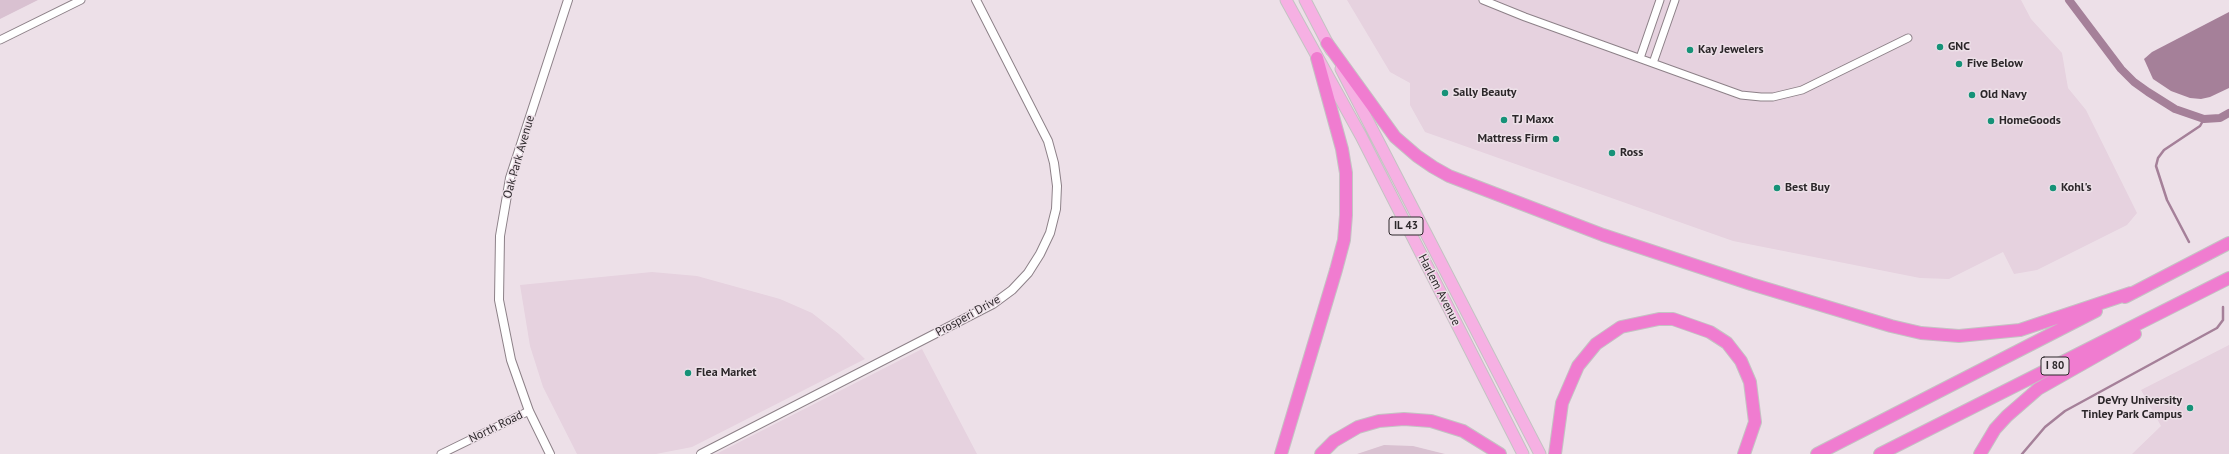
<!DOCTYPE html>
<style>
body{margin:0}
canvas{display:block;background:#ede0e8}
</style>
<canvas width="2229" height="454"></canvas>
<script>
const ctx = document.querySelector('canvas').getContext('2d');
ctx.lineJoin = 'round';
function paint(path, color) {
  ctx.fillStyle = color;
  ctx.fill(path, 'evenodd');
}
function poly(rows) {
  const path = new Path2D();
  for (const r of rows) {
    path.moveTo(r[0], r[1]);
    for (let i = 2; i < r.length; i += 2) path.lineTo(r[i], r[i + 1]);
  }
  return path;
}
function stroke(path, color, width, dash) {
  ctx.strokeStyle = color;
  ctx.lineWidth = width;
  ctx.lineCap = dash ? 'butt' : 'round';
  ctx.setLineDash(dash || []);
  ctx.stroke(path);
}
function label(font, color, halo, rows, align = 'center') {
  ctx.font = font + ' "PT Sans",sans-serif';
  ctx.lineWidth = 3;
  ctx.setLineDash([]);
  ctx.textBaseline = 'middle';
  ctx.strokeStyle = halo;
  ctx.fillStyle = color;
  for (const [text, x, y, turn = 0] of rows) {
    ctx.save();
    ctx.translate(x, y);
    ctx.rotate((+turn || 0) * Math.PI / 180);
    ctx.textAlign = isNaN(turn) ? turn : align;
    if (halo) ctx.strokeText(text, 0, 0);
    ctx.fillText(text, 0, 0);
    ctx.restore();
  }
}
paint(poly([
 [1347,0,2021,0,2031,19,2062,53,2068,88,2086,110,2137,213,2127,225,2037,270,2014,274,2003,252,1949,279,1920,278,1733,241,1425,132,1410,105,1410,83,1390,72],
 [652,272,697,276,780,299,812,313,839,334,865,359,692,447,656,454,577,454,543,387,530,346,520,285],
 [2229,345,2229,454,2132,454,2161,426,2141,390],
 [922,349,977,454,716,454]
]), '#e6d2df');
paint(poly([
 [0,0,38,0,0,19],
 [1384,445,1413,446,1445,454,1357,454]
]), '#d9c1d1');
paint(poly([
 [2229,12,2229,88,2210,97,2201,99,2190,98,2171,91,2153,79,2144,59,2152,52]
]), '#a58099');
stroke(poly([
 [2189,242,2167,200,2156,166,2158,158,2164,150,2200,126,2204,119],
 [2022,454,2045,427,2065,411,2217,328,2223,320,2223,307]
]), '#a58099', 2.5);
stroke(poly([
 [2069,0,2121,69,2134,82,2148,92,2175,109,2204,119,2220,118,2229,113]
]), '#a58099', 8);
const minor = poly([
 [1483,0,1525,17,1741,95,1761,97,1773,97,1802,90,1908,38],
 [0,40,81,0],
 [1640,58,1660,0],
 [1653,63,1675,0],
 [441,454,529,411]
]);
const tertiary = poly([
 [550,454,529,411,511,360,499,300,500,236,510,178,568,0],
 [701,454,993,304,1012,290,1028,273,1040,254,1050,233,1056,209,1057,186,1054,163,1048,141,976,0]
]);
const primary = poly([
 [1286,0,1361,136,1523,454],
 [1305,0,1331,50],
 [1341,69,1540,454]
]);
const motorway = poly([
 [1327,43,1395,137,1417,156,1433,167,1449,176,1603,235,1751,284,1891,326,1921,333,1959,336,2020,330,2131,293],
 [2125,297,2229,243],
 [1281,454,1336,270,1344,240,1346,215,1346,173,1342,149,1317,58],
 [1321,454,1334,441,1358,427,1379,421,1404,419,1431,421,1463,431,1500,454],
 [1555,454,1562,403,1578,366,1596,344,1621,327,1659,319,1673,319,1710,332,1727,343,1741,361,1750,382,1755,422,1744,454],
 [1817,454,2096,311],
 [1880,454,2229,278],
 [1980,454,1995,429,2007,416,2038,389,2135,334]
]);
stroke(minor, '#8d8188', 9);
stroke(tertiary, '#8d8188', 10);
stroke(primary, '#c4c3c3', 13);
stroke(motorway, '#c4c3c3', 14);
stroke(minor, '#fff', 7);
stroke(tertiary, '#fff', 8);
stroke(primary, '#f6b0e3', 11);
stroke(motorway, '#f07cd0', 12);
for (const [x, y, r, color] of [
 [1940,47,4,"#169278"],
 [1690,50,4,"#169278"],
 [1959,64,4,"#169278"],
 [1445,93,4,"#169278"],
 [1972,95,4,"#169278"],
 [1504,120,4,"#169278"],
 [1991,121,4,"#169278"],
 [1556,139,4,"#169278"],
 [1612,153,4,"#169278"],
 [1777,188,4,"#169278"],
 [2053,188,4,"#169278"],
 [688,373,4,"#169278"],
 [2190,408,4,"#169278"]
]) {
  const dot = new Path2D();
  dot.arc(x, y, r, 0, 2 * Math.PI);
  ctx.fillStyle = color;
  ctx.fill(dot);
  stroke(dot, '#ede0e8', 1.5);
}
for (const [x, y, w] of [
 [1406,226,34],
 [2055,366,28]
]) {
  const box = new Path2D();
  box.roundRect(x - w / 2, y - 9, w, 18, 3);
  ctx.fillStyle = '#ede0e8';
  ctx.fill(box);
  stroke(box, '#2c272a', 1);
}
label('bold 11px', '#2c272a', null, [
 ["IL 43",1406,226],
 ["I 80",2055,366]
]);
label('bold 12px', '#2c272a', '#ede0e8', [
 ["GNC",1948,47],
 ["Kay Jewelers",1698,50],
 ["Five Below",1967,64],
 ["Sally Beauty",1453,93],
 ["Old Navy",1980,95],
 ["TJ Maxx",1512,120],
 ["HomeGoods",1999,121],
 ["Mattress Firm",1548,139,"right"],
 ["Ross",1620,153],
 ["Best Buy",1785,188],
 ["Kohl's",2061,188],
 ["Flea Market",696,373],
 ["DeVry University",2182,401,"right"],
 ["Tinley Park Campus",2182,415,"right"]
], 'left');
label('12px', '#2c272a', '#ede0e8', [
 ["Oak Park Avenue",519,157,-74],
 ["Harlem Avenue",1439,290,63],
 ["Prosperi Drive",968,316,-29],
 ["North Road",496,427,-26]
]);
</script>
